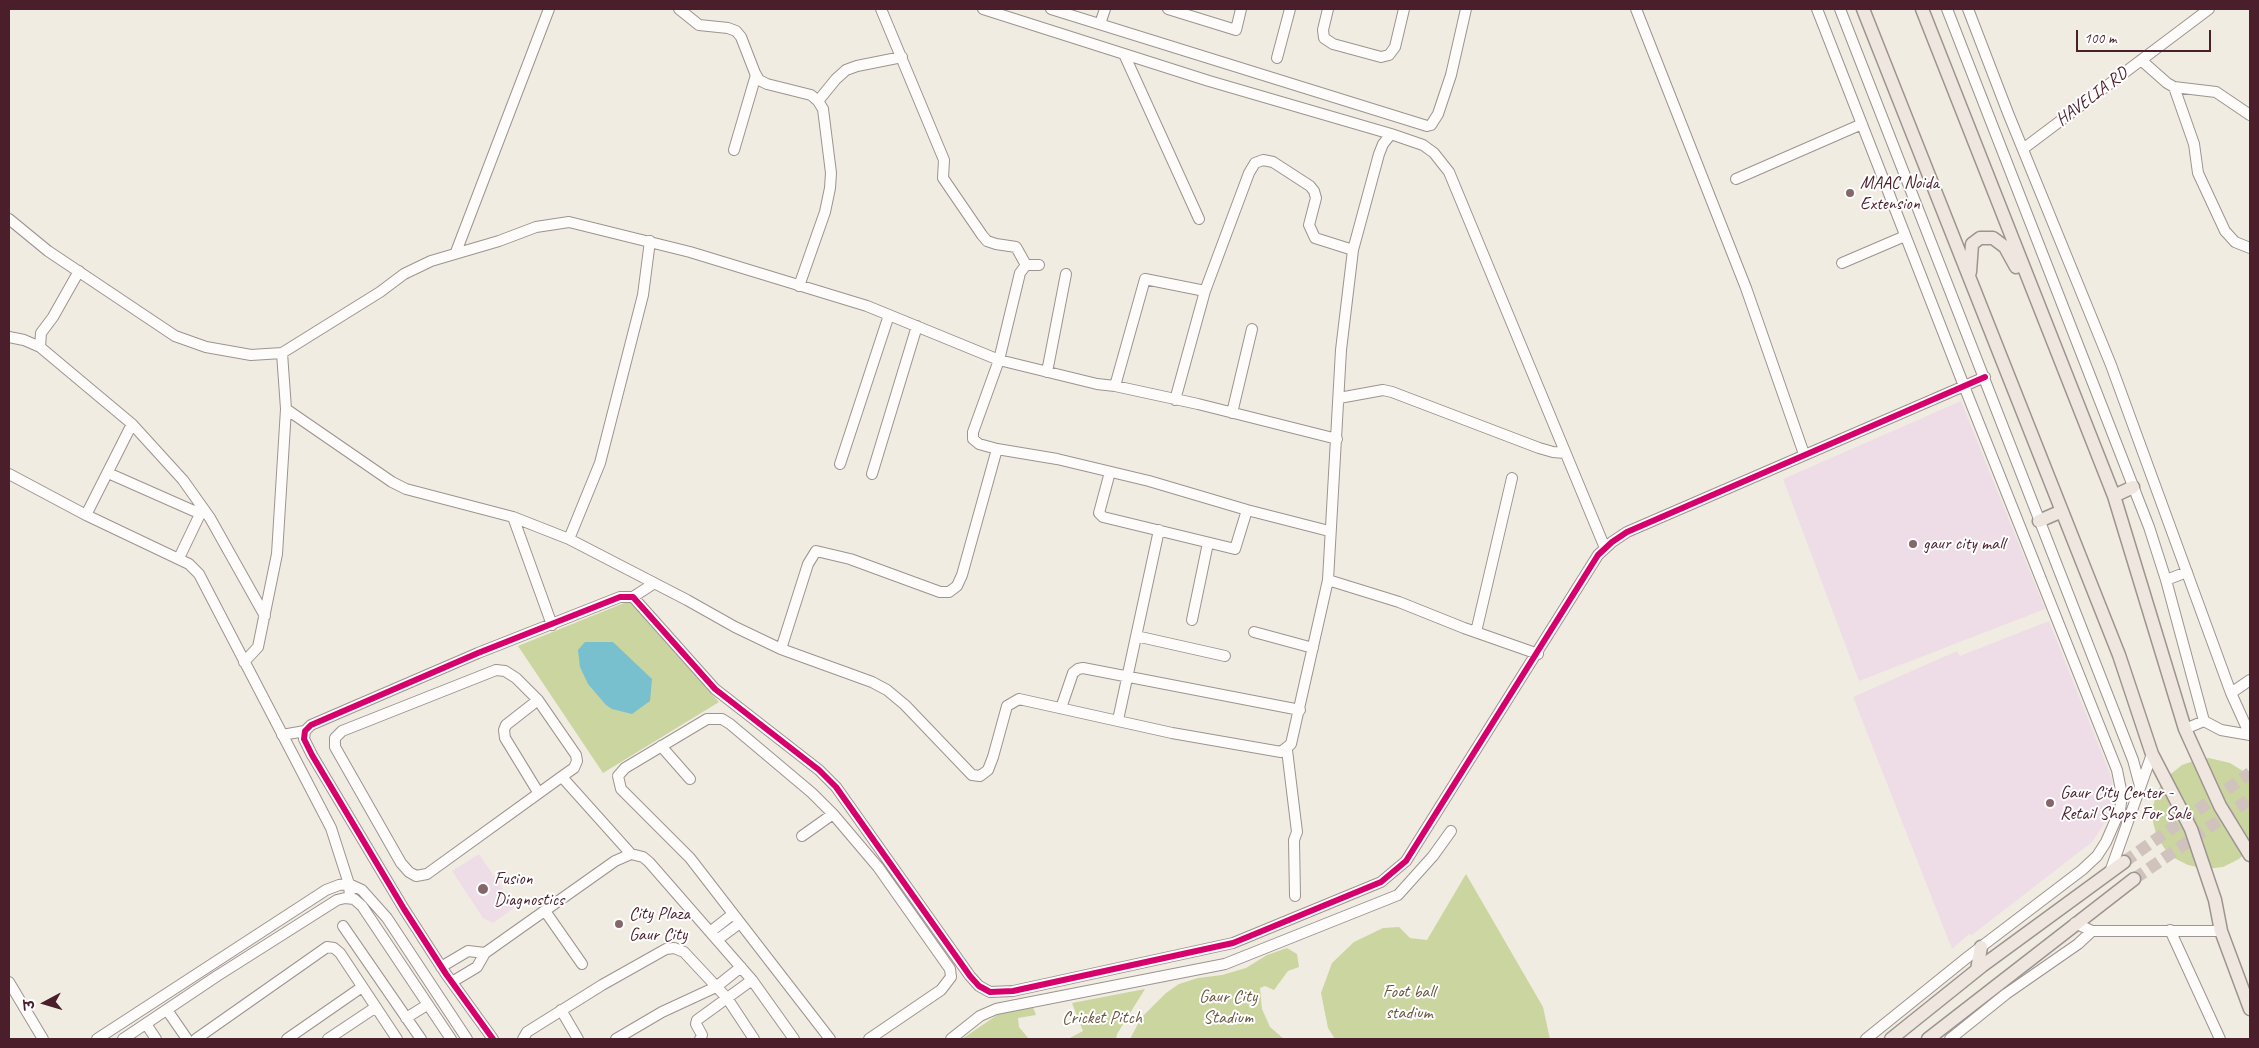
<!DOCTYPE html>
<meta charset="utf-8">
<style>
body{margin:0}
#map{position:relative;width:2259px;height:1048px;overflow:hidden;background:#f1ece2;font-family:Caveat,"Playpen Sans Deva",sans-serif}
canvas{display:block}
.frame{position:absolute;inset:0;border:10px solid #4a1f2b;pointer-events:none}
.north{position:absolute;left:20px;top:978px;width:50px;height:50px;-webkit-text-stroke:4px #fff;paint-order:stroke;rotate:264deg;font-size:14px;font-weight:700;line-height:20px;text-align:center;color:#4a1f2b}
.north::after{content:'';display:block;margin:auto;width:18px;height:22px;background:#4a1f2b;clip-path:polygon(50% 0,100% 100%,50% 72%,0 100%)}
.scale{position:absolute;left:2076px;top:30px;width:135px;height:22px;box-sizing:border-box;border:2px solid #4a1f2b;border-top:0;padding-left:6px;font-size:15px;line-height:18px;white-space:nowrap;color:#4a1f2b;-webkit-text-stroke:4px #fff;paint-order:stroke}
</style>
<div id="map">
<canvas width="2259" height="1048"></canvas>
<div class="frame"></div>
<div class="north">उ</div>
<div class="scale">100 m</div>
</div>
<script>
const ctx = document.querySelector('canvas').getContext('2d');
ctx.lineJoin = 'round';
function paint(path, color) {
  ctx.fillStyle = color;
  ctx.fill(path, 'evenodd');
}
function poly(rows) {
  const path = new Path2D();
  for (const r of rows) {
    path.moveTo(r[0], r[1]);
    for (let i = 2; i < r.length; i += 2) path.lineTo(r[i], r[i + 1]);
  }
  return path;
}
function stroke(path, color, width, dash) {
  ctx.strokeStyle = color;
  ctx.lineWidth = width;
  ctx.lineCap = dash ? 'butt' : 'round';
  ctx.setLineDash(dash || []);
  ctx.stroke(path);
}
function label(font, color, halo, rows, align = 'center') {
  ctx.font = font + ' Caveat,sans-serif';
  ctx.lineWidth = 4;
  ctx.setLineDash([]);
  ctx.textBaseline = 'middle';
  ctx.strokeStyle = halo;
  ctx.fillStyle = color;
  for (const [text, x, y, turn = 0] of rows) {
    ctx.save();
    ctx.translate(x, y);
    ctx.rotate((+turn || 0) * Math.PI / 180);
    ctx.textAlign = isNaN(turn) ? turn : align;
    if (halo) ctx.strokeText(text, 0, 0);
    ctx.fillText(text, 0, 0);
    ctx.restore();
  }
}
paint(poly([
 [1961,401,2045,609,1859,681,1783,479],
 [2049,621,2112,779,2113,789,2112,803,2103,826,2092,842,1972,935,1969,934,1952,949,1853,697,1957,651,1960,656],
 [479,854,515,907,493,923,483,918,452,871]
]), '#eedde6');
paint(poly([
 [629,601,719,702,603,773,518,646],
 [2209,758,2230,763,2243,771,2250,780,2250,848,2239,859,2223,867,2206,869,2188,865,2176,859,2165,849,2157,837,2153,822,2153,806,2158,790,2167,777,2182,765,2199,759],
 [1466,874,1543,1007,1550,1039,1335,1039,1328,1028,1321,993,1332,963,1354,942,1383,928,1399,927,1410,938,1427,940],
 [1287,948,1297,954,1299,967,1288,971,1274,990,1265,986,1260,988,1262,1009,1270,1027,1284,1039,1130,1039,1141,1018,1166,993,1179,984,1198,978,1222,975,1246,968,1267,955],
 [1145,989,1117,1034,1116,1039,1068,1039,1083,1031,1072,1003],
 [1033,1007,1036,1015,1018,1018,1019,1027,1029,1039,962,1039,1000,1013]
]), '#cbd59f');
paint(poly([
 [585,642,613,642,652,679,650,701,632,714,612,709,606,705,588,684,580,667,578,650]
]), '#78c0cd');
stroke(poly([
 [2124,862,2250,773],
 [2134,879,2250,799]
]), '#d0c3bd', 12, [12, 6]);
const minor = poly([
 [679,9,699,25,728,28,736,31,741,37,755,73,759,80,767,84,811,95,818,101,823,109,831,173,830,188,825,212,799,286],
 [881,9,944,160,943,178,982,235,987,241,996,244,1016,247,1026,265],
 [983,9,1209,81,1391,134,1423,145,1434,153,1449,172,1605,548],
 [1051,9,1427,126,1431,125,1438,114,1451,75,1466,9],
 [1168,9,1236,30,1241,9],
 [1328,9,1323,30,1324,38,1333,44,1381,57,1389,55,1395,47,1404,9],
 [1636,9,1746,288,1804,454],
 [1817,9,1964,386,2117,770,2122,795,2120,810,2106,842,2097,856,2082,870,1969,956,1866,1039],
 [1840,9,2133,760,2140,786],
 [1947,9,2149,527,2166,580,2204,721,2221,730,2250,735],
 [1968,9,2008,113,2111,365,2231,693,2250,735],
 [1100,24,1105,9],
 [1124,54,1199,219],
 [1277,58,1290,9],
 [2141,60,2167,83,2174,87,2216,92,2250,115],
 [2174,87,2194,144,2198,173,2225,231,2235,242,2250,248],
 [818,101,836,79,846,70,857,66,902,57],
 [2023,149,2209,9],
 [734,150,756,75],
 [1736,179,1862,124],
 [9,219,48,251,175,336,206,347,251,355,282,353,380,292,404,274,431,261,499,241,536,227,569,222,690,252,867,306,999,360,1097,384,1115,386,1198,404,1337,439],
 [456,252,549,9],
 [1842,263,1905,236],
 [1039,265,1026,265,1020,273,999,360,973,432,973,439,979,444,997,449,1057,459,1149,481,1247,510,1329,531],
 [79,271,53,317,41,333,40,347,132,424,183,480,210,518,265,616],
 [9,337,24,340,40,347],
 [1047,372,1066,274],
 [1115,386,1145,279,1205,291],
 [1339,398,1383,390,1392,392,1539,448,1553,452,1565,453],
 [1175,400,1205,291,1249,173,1255,163,1263,160,1273,162,1310,186,1314,191,1316,198,1309,225,1315,238,1353,250],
 [286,409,392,482,406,489,513,517,569,539,687,600,735,627,781,649,872,682,887,690,905,705,972,775,980,776,988,770,993,757,1007,706,1019,699,1172,733,1281,752,1291,744,1328,580,1341,350,1353,250,1379,154,1383,144,1391,134],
 [1232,413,1252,329],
 [840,464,889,315],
 [1110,472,1099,513,1103,517,1235,549,1247,510],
 [108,473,194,511,203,508],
 [9,474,86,515,189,564,199,574,331,828,349,884,350,898],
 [872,474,917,326],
 [86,515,132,424],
 [513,517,552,625],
 [569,539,600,463,643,295,650,241],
 [179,558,203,508],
 [1328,580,1399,602,1464,628,1538,654],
 [2166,580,2187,572],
 [633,597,653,584],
 [1192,620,1208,543],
 [1254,632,1313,648],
 [1476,632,1512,478],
 [1136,636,1225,656],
 [781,649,808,564,816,551,850,559,940,592,949,592,957,586,962,575,997,449],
 [244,662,258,647,277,554,286,409,282,353],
 [496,670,505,671,516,678,538,700,576,755,577,761,574,768,564,775,427,874,416,876,409,872,401,863,335,747,335,738,342,731,496,670],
 [2231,693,2250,680],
 [538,700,506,725,504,730,505,738,538,792],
 [1061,708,1073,673,1078,669,1083,668,1300,710],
 [1118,720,1159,530],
 [2185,729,2204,721],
 [282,735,305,731],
 [661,746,690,779],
 [1287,750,1297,832,1294,840,1295,896],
 [562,777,631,854],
 [802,836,833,814],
 [2110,872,2152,754],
 [545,911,582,964],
 [2075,923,2092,931,2221,931],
 [343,926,421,1039],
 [2170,930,2220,1039],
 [710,932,733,914],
 [717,940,740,923],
 [441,967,468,951,485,953],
 [9,982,43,1039],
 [452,982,477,967,485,953,615,861,631,854,643,857,649,862,752,980,794,1039],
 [167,1010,187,1039],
 [561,1010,578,1039],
 [406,1018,427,1005],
 [146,1024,156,1039],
 [97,1039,326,890,339,885,349,884,362,890,387,918,467,1039],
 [123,1039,217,976,337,900,345,898,354,899,362,906,451,1039],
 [196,1039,327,947,334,948,340,953,397,1039],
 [287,1039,362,987],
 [328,1039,376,1007],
 [493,1039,446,974,404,909,312,755,304,739,305,731,311,725,478,653,620,597,633,597,715,689,819,770,836,787,970,976,979,986,990,992,1013,991,1233,943,1381,882,1406,861,1598,555,1612,542,1627,532,1985,377],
 [523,1039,527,1032,602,985,666,949,674,948,684,952,727,998,754,1039],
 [616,1039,662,1012,716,987,741,967],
 [700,1039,702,1035,696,1024,697,1020,752,980],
 [830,1039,690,858,621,789,618,776,625,768,707,719,722,719,730,724,812,793,833,814,878,867,950,969,951,977,941,990,869,1039],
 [951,1039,980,1016,996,1009,1225,964,1398,895,1433,856,1451,831],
 [1950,1039,2006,994,2078,944,2092,931]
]);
const major = poly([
 [1863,9,2119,655,2152,754,2191,829,2215,900,2221,931,2250,1009],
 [1922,9,2114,496,2185,729,2220,806,2250,855],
 [1970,272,1972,244,1980,238,1993,238,2005,247,2016,267],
 [2114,496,2133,487],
 [2039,521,2062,511],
 [1977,970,1981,947],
 [1891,1039,1982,966,2124,862],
 [1928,1039,2134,879]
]);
stroke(minor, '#9d9390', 12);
stroke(major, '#9d9390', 15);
stroke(minor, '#fdfcfb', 10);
stroke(major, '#eee6df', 12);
stroke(poly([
 [493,1039,446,974,404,909,312,755,304,739,305,731,311,725,478,653,620,597,633,597,715,689,819,770,836,787,970,976,979,986,990,992,1013,991,1233,943,1381,882,1406,861,1598,555,1612,542,1627,532,1985,377]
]), '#d6006c', 6);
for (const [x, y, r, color] of [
 [1850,193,5,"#84676b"],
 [1913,544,5,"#84676b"],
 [2050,803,5,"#84676b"],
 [483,889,6,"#84676b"],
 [619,924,5,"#84676b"]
]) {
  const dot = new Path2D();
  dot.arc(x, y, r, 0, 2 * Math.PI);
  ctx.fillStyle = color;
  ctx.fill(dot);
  stroke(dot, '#fff', 2);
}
label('18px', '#4a1f2b', '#fff', [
 ["HAVELIA RD",2092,97,-37]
]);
label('18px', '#4a1f2b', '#fff', [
 ["MAAC Noida",1860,183],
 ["Extension",1860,204],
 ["gaur city mall",1923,544],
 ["Gaur City Center -",2060,793],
 ["Retail Shops For Sale",2060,814],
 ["Fusion",494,879],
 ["Diagnostics",494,900],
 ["City Plaza",629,914],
 ["Gaur City",629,935]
], 'left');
label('18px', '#6c5840', '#fff', [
 ["Foot ball",1409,992],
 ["stadium",1409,1013],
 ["Gaur City",1228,997],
 ["Stadium",1228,1018],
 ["Cricket Pitch",1102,1018]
]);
</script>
